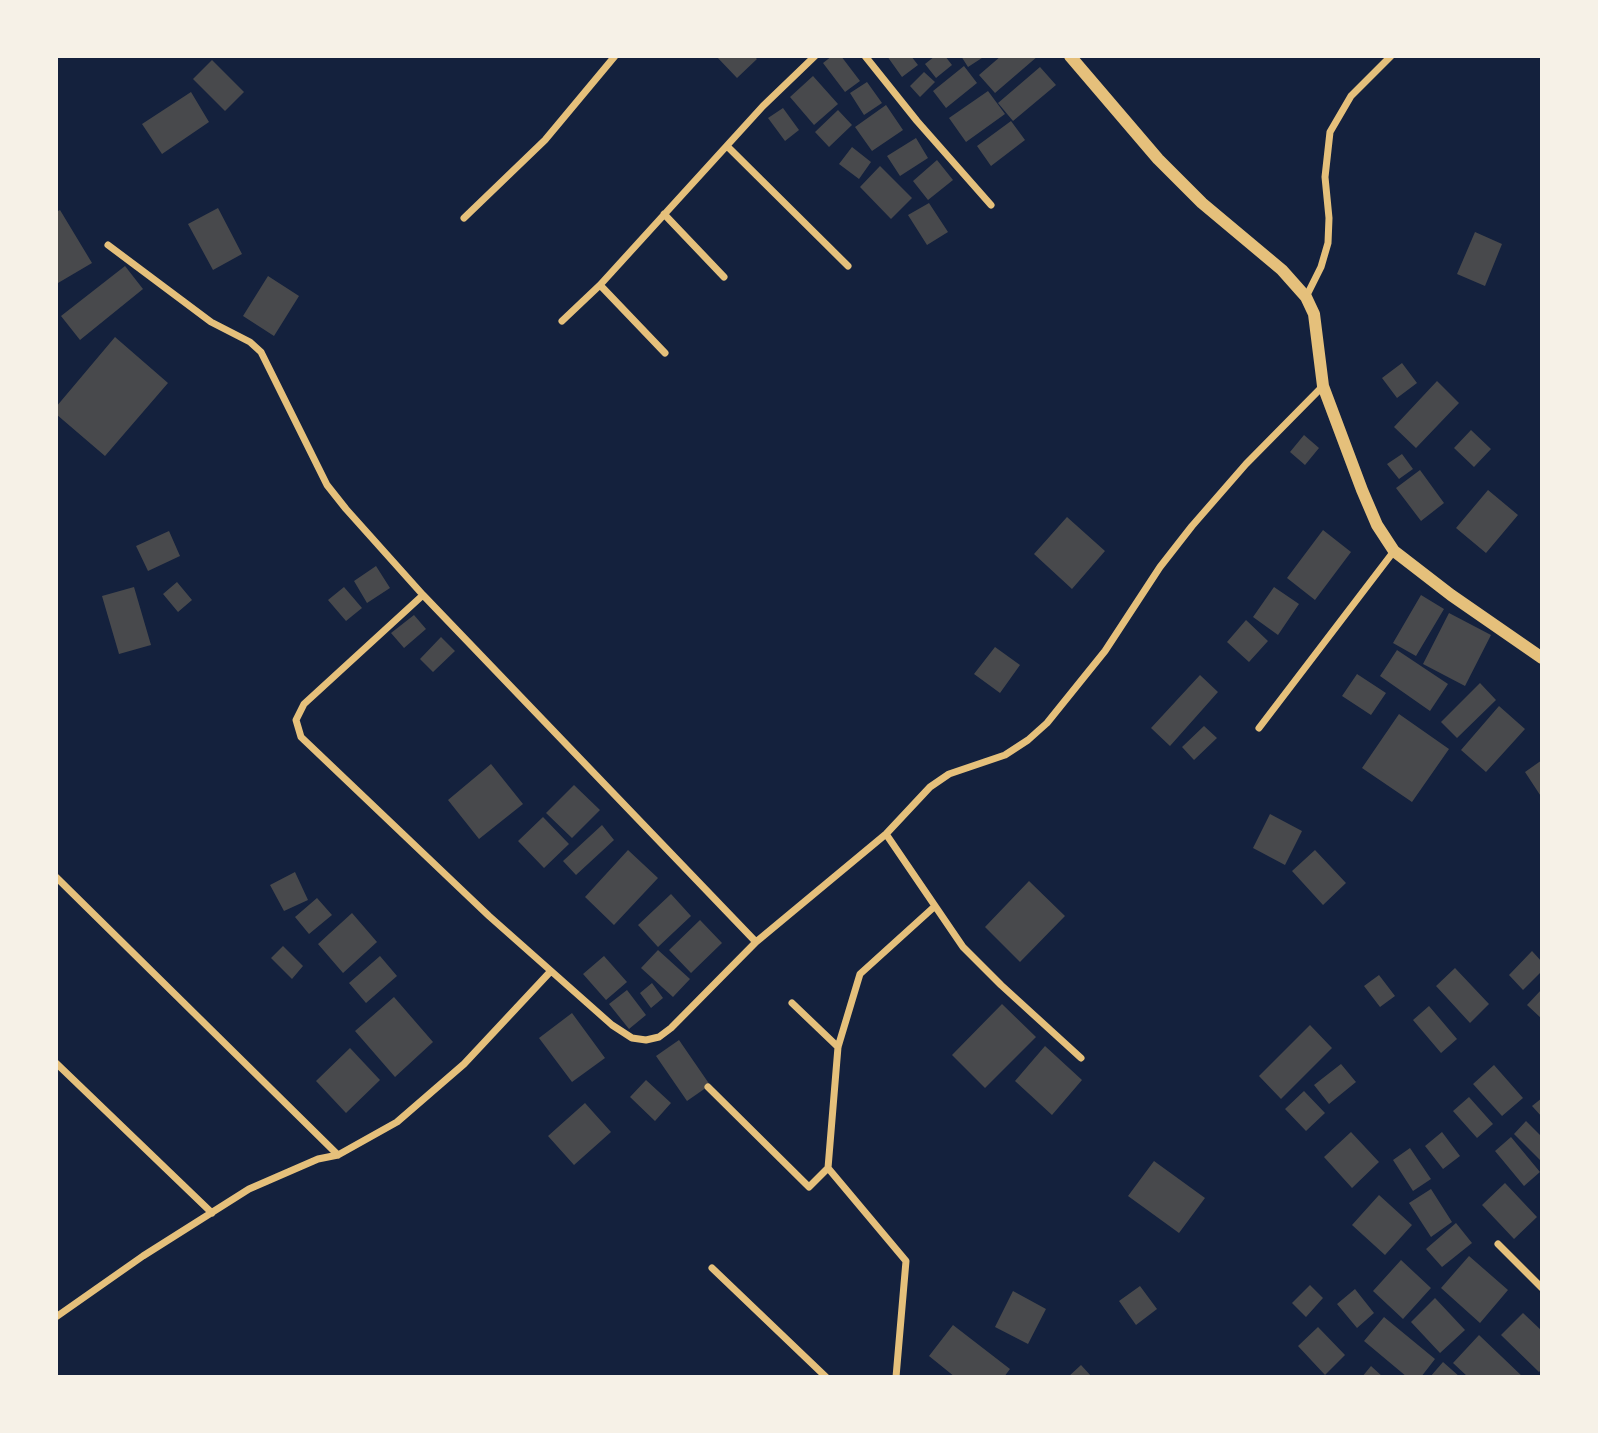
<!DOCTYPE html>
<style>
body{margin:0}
#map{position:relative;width:1598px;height:1433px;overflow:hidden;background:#14213d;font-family:"Public Sans",sans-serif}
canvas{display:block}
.frame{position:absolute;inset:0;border:58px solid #f6f1e7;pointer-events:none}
</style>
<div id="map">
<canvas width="1598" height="1433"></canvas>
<div class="frame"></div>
</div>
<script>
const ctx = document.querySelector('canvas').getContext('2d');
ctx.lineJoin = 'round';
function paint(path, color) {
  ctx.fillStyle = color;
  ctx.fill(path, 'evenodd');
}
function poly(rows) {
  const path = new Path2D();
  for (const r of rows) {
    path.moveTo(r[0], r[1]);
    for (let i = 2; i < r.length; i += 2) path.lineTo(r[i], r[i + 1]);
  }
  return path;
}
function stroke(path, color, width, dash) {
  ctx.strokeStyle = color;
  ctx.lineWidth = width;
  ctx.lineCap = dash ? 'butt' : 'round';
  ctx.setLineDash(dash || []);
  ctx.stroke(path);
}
paint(poly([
 [716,56,754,56,757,59,737,78],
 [832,56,841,56,860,81,845,92,823,63],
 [887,56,911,56,918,65,902,77],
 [935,56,945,56,952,65,936,78,925,64],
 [961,56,985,56,968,67],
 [1001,56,1038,56,995,93,979,75],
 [212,60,244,92,225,111,193,79],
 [964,66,977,83,946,108,933,91],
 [1040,67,1056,85,1013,121,998,103],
 [924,72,935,82,920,97,910,86],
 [813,76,838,104,814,125,790,97],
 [867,82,882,103,864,115,850,93],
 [988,91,1005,114,966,142,949,118],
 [191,92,209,122,162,154,142,124],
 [886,105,903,130,872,151,855,127],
 [783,108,799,130,785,141,768,118],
 [838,110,852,125,829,147,815,132],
 [1011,121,1025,140,991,166,977,146],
 [916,138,928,158,900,176,887,156],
 [852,147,871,162,859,179,839,164],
 [937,160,953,180,928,200,913,181],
 [880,166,912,198,891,219,860,187],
 [929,203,948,232,927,245,908,215],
 [218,208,242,254,213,270,188,224],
 [60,210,92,263,58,283,56,279,56,212],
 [1475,232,1502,244,1485,286,1457,274],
 [125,266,143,289,80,340,61,316],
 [268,276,299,296,274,336,243,316],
 [115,337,168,383,105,456,56,414,56,407],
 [1402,363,1417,383,1397,398,1382,378],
 [1437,381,1459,403,1416,448,1394,427],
 [1471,430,1491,449,1474,467,1454,448],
 [1304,435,1319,448,1305,465,1290,452],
 [1402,454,1413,469,1399,479,1387,464],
 [1420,470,1444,503,1421,521,1396,488],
 [1488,490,1518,515,1486,553,1456,528],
 [1067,517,1105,551,1072,589,1034,554],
 [1323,530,1351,552,1315,600,1287,578],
 [169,531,180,556,148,571,136,546],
 [376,566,390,588,367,603,354,581],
 [177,582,192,600,178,612,163,594],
 [134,587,151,645,119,654,102,596],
 [344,587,362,608,346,621,328,600],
 [1274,587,1299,604,1278,635,1253,617],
 [1421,595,1444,609,1416,656,1393,643],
 [1449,613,1491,635,1465,686,1423,664],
 [414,615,426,629,404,648,391,633],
 [1246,620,1268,641,1249,662,1227,642],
 [441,637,455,651,433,672,420,659],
 [995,647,1020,665,1000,693,974,674],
 [1397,650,1448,684,1430,711,1380,676],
 [1357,674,1386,693,1371,715,1342,696],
 [1200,675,1218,692,1170,746,1151,728],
 [1480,683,1496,700,1457,738,1441,722],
 [1499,706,1525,729,1486,772,1461,750],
 [1399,714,1449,749,1412,802,1362,768],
 [1204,726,1217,738,1194,760,1182,747],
 [1542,760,1542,798,1525,772],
 [491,764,523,804,479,839,448,800],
 [574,785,600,810,572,838,546,813],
 [1270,814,1302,831,1285,865,1253,848],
 [543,817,569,844,544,868,518,841],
 [602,825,614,840,576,875,563,861],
 [628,850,658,878,614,925,585,897],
 [1315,850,1346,883,1323,905,1292,871],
 [295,872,308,900,284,911,270,885],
 [1029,881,1065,916,1020,962,985,927],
 [671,894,691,916,658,947,638,925],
 [317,898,332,915,309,934,295,917],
 [352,913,377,942,343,973,318,944],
 [700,920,722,943,691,973,669,950],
 [283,946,303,966,292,979,271,958],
 [658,950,690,979,673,997,641,968],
 [1532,951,1542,962,1542,971,1523,990,1509,975],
 [380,956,397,976,366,1003,349,983],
 [604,956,627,982,606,1000,583,974],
 [1455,968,1489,1004,1470,1023,1436,986],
 [1379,975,1395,996,1380,1007,1364,986],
 [652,983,663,998,651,1008,640,993],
 [1542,989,1542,1019,1527,1005],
 [627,990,646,1015,629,1029,609,1004],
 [394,997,433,1042,395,1077,355,1031],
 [1002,1004,1036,1037,985,1088,952,1055],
 [1429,1006,1457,1039,1441,1053,1413,1020],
 [572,1013,605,1058,572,1082,539,1038],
 [1310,1025,1332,1048,1281,1099,1259,1076],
 [679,1040,710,1085,687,1101,656,1056],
 [1045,1046,1082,1080,1052,1115,1015,1081],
 [350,1048,380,1080,346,1113,316,1081],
 [1341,1064,1356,1082,1329,1104,1314,1085],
 [1494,1065,1523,1098,1502,1116,1473,1084],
 [646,1080,671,1103,655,1121,630,1097],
 [1304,1091,1325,1113,1306,1131,1285,1109],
 [1469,1097,1493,1124,1477,1138,1453,1111],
 [1542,1098,1542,1117,1532,1106],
 [585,1103,611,1132,574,1165,548,1136],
 [1526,1121,1542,1137,1542,1162,1514,1134],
 [1351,1132,1379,1162,1352,1188,1324,1157],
 [1442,1132,1460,1156,1443,1169,1425,1146],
 [1511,1137,1540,1172,1524,1186,1495,1151],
 [1410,1148,1431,1179,1413,1191,1393,1160],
 [1154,1161,1205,1198,1179,1233,1128,1196],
 [1505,1183,1537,1217,1514,1239,1482,1205],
 [1431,1189,1452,1222,1431,1237,1409,1203],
 [1379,1195,1412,1225,1385,1255,1352,1225],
 [1456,1223,1472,1243,1442,1267,1426,1249],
 [1469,1256,1508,1290,1480,1323,1441,1288],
 [1401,1260,1431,1288,1403,1319,1373,1291],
 [1310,1285,1323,1298,1306,1317,1292,1303],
 [1140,1286,1157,1309,1136,1325,1119,1301],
 [1355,1289,1374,1313,1357,1328,1337,1304],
 [1013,1291,1046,1309,1028,1344,995,1327],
 [1435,1298,1465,1330,1440,1353,1411,1322],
 [1523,1313,1542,1331,1542,1369,1539,1372,1501,1335],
 [1384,1317,1435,1359,1421,1377,1407,1377,1364,1341],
 [953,1325,1010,1369,1004,1377,955,1377,929,1356],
 [1318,1327,1345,1355,1325,1375,1298,1346],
 [1479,1335,1523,1377,1468,1377,1453,1363],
 [1443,1362,1460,1377,1430,1377],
 [1081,1365,1092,1377,1068,1377],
 [1371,1366,1383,1377,1362,1377]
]), '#48494c');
stroke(poly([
 [865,56,917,121,991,205],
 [727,146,848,266],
 [664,214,724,277],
 [464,218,545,140,615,56],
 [108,245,211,322,250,342,261,352,327,485,346,509,423,595,756,942],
 [600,285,665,353],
 [1306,297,1321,267,1328,243,1329,218,1325,177,1330,132,1351,96,1391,56],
 [562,321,600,285,763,106,815,56],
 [423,595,304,704,296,720,301,737,489,916,612,1025,632,1038,646,1040,659,1037,671,1028,756,942,886,834,930,787,949,774,1005,755,1028,740,1047,723,1105,651,1160,567,1192,526,1246,464,1323,386],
 [1259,728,1394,551],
 [886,834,963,947,1001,985,1081,1058],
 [56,877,338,1155],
 [792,1003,838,1047],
 [56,1063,212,1213],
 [708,1087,809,1187,828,1168],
 [1498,1244,1542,1288],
 [712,1268,826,1377],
 [56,1317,143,1256,249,1189,318,1159,338,1155,397,1122,464,1064,550,972],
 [896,1377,906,1261,828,1168,838,1047,860,974,934,907]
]), '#e5c07b', 7);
stroke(poly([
 [1070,56,1158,159,1202,203,1282,270,1306,297,1314,314,1323,386,1362,490,1377,525,1394,551,1451,595,1542,658]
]), '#e5c07b', 12);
</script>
